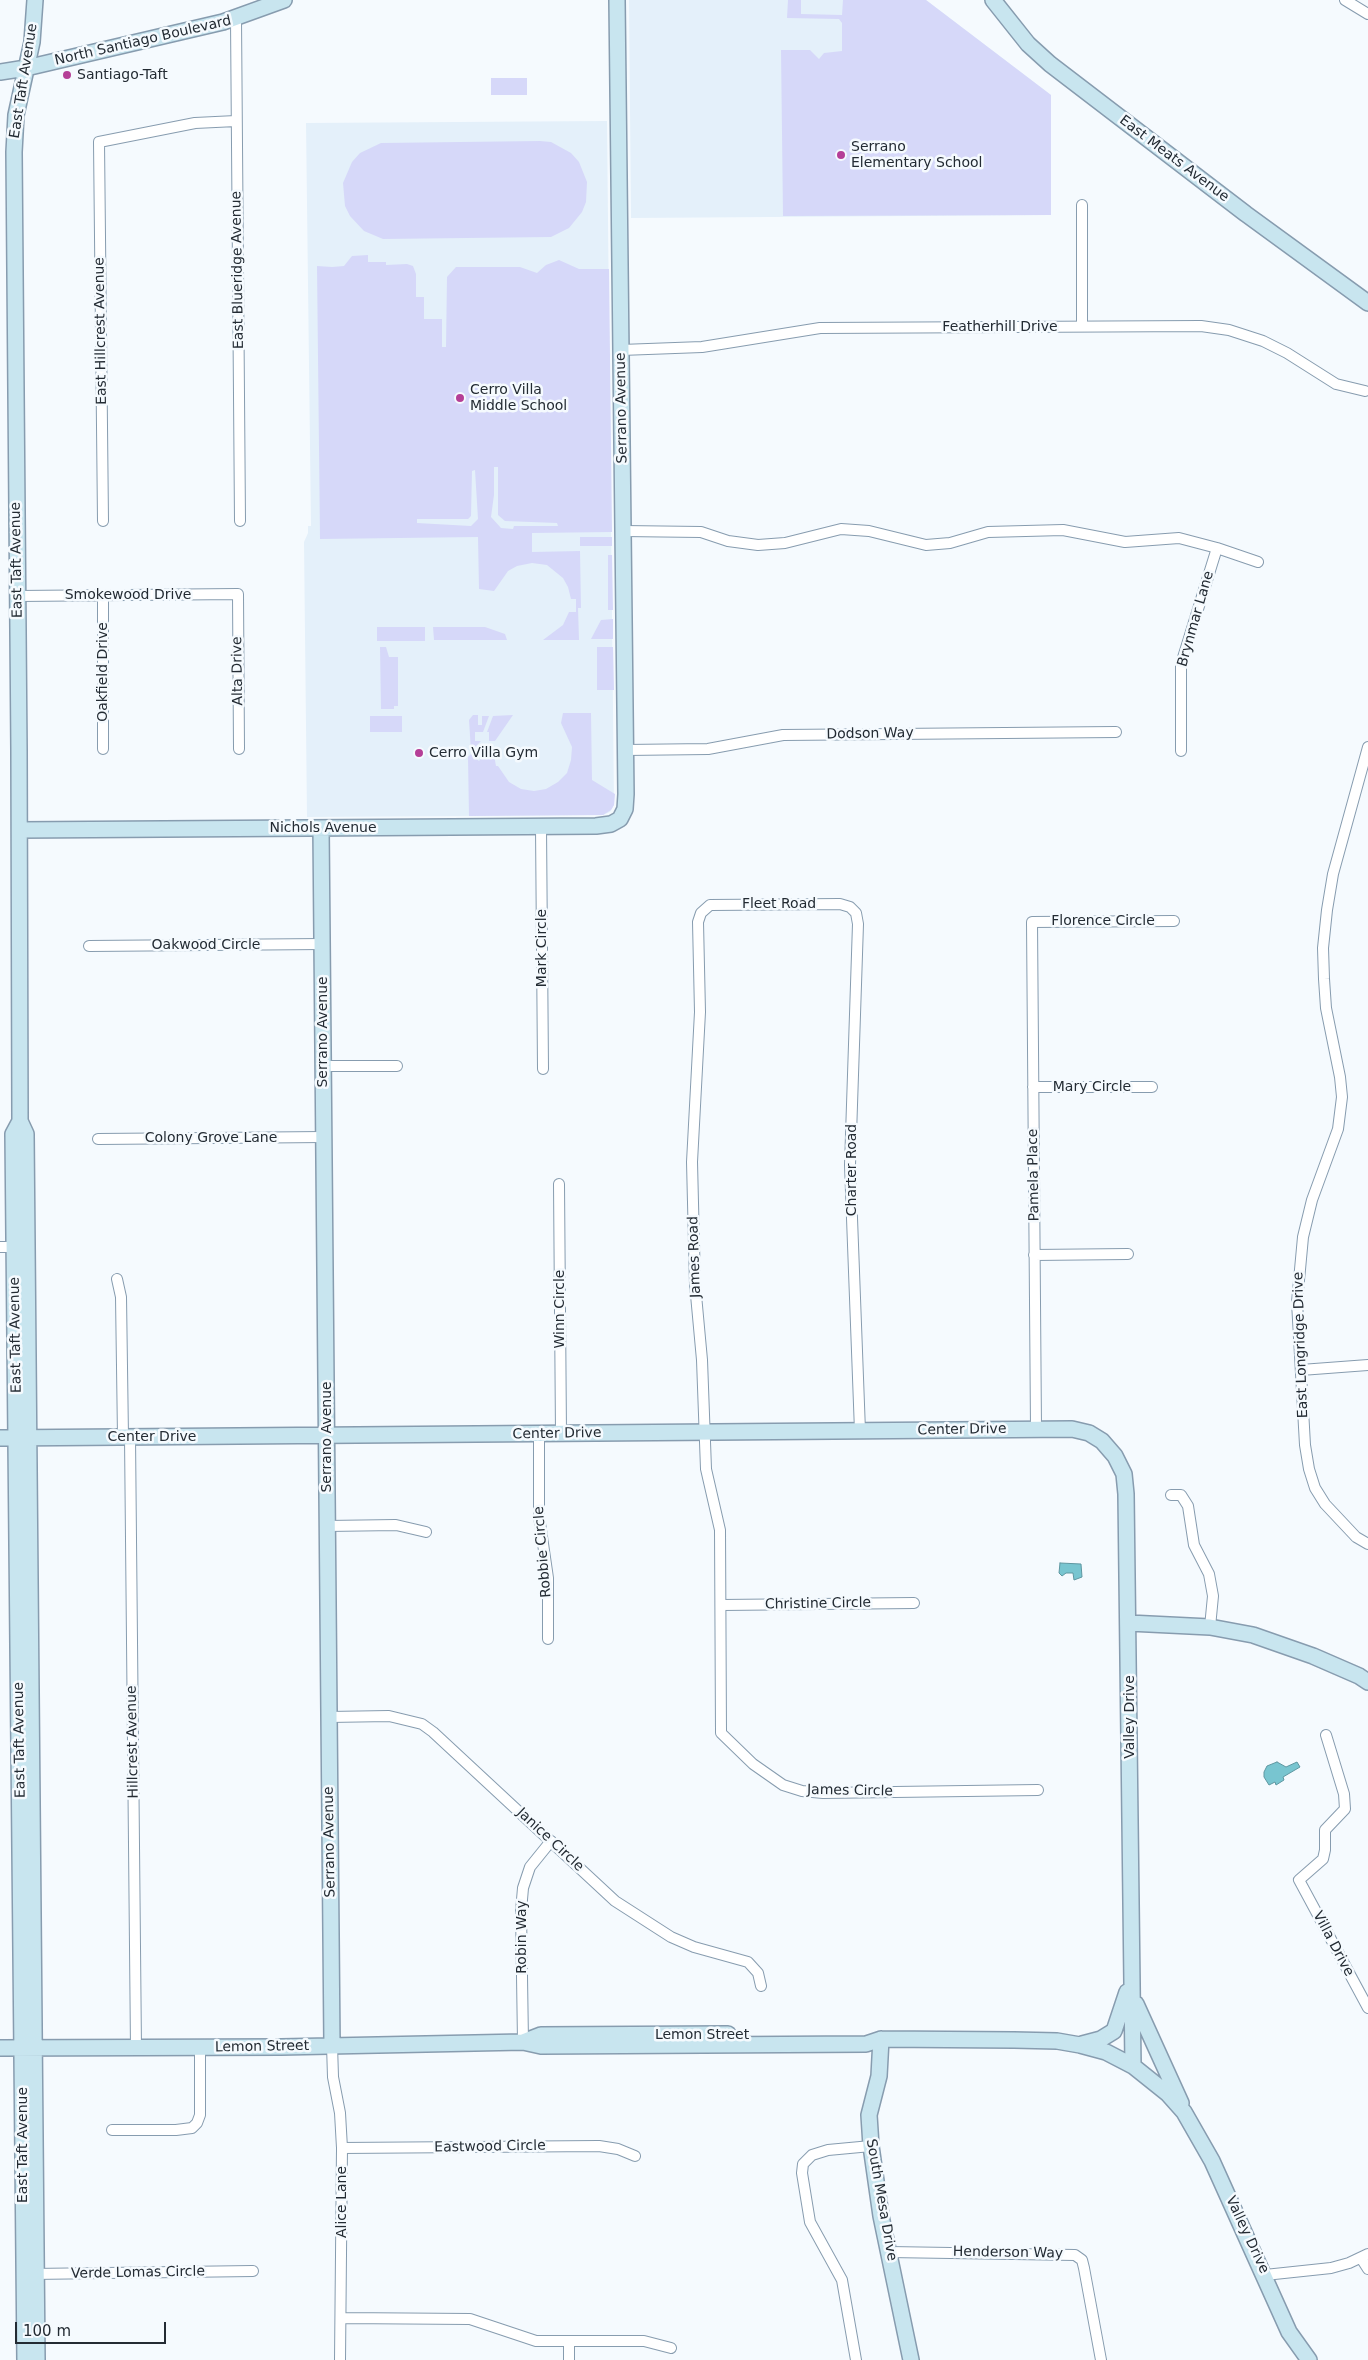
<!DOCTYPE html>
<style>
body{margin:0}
#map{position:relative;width:1368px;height:2360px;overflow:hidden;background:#f5fafe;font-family:"DejaVu Sans",sans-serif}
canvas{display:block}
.scale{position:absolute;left:15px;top:2322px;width:151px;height:22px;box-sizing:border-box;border:2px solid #232b33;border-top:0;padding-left:6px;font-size:15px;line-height:18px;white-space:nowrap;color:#232b33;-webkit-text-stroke:4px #f5fafe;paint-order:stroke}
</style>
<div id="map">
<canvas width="1368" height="2360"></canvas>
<div class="scale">100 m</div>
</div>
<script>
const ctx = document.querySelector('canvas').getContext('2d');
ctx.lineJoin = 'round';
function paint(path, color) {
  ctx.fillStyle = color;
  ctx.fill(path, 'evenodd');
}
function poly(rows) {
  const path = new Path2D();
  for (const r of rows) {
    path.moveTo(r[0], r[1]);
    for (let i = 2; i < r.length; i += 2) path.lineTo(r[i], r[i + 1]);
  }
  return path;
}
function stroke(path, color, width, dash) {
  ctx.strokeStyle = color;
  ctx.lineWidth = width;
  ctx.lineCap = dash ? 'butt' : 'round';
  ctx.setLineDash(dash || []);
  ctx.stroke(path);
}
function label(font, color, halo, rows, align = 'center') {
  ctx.font = font + ' "DejaVu Sans",sans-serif';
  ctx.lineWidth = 5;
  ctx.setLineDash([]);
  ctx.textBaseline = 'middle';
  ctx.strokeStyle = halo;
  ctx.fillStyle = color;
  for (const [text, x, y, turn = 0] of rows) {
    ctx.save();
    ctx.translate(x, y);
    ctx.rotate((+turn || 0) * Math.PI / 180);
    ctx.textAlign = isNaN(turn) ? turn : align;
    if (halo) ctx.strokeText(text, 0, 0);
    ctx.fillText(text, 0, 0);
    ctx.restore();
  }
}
paint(poly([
 [629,0,926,0,1051,95,1051,215,631,218],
 [607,121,614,805,610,812,603,815,307,817,304,542,308,533,308,526,311,526,306,123]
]), '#e4f0fa');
paint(poly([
 [788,0,801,0,801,14,842,15,843,0,926,0,1051,95,1051,215,783,216,781,50,810,50,819,59,824,53,842,51,842,23,839,19,787,18],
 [491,78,527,78,527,95,491,95],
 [540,141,551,142,571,153,579,162,587,182,586,202,582,212,569,228,551,237,383,239,364,231,350,216,345,206,343,183,352,162,360,153,381,143],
 [368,255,368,262,386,262,386,265,407,264,413,266,416,274,416,297,424,297,424,319,442,319,442,347,446,347,447,277,456,267,520,267,537,273,546,265,559,260,579,269,609,269,612,532,532,533,532,552,580,551,581,608,578,608,579,640,543,640,563,625,569,612,576,612,576,599,571,599,568,587,563,578,547,565,532,563,517,566,508,571,494,591,479,589,478,537,320,539,317,266,332,267,344,266,352,256],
 [494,467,498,467,498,515,505,521,557,523,558,526,514,526,513,529,501,528,491,517,494,495],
 [475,470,478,519,471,526,417,523,417,519,468,519,471,516,472,471],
 [580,537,612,537,612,546,580,546],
 [608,555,612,555,613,610,608,610],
 [613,619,613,639,591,639,601,620],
 [377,627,425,627,425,641,377,641],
 [433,627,485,627,505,634,507,640,434,640],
 [380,647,386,647,389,657,398,657,398,706,394,706,394,709,381,709],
 [597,647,613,647,614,690,597,690],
 [563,713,591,713,592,780,615,794,614,805,611,810,603,815,469,816,468,757,471,754,479,761,488,751,482,745,489,745,490,755,494,755,496,766,498,766,509,782,521,789,534,791,546,789,558,782,567,773,571,760,572,747,561,723],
 [473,715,478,715,478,725,482,725,482,716,489,716,483,732,475,732,475,741,481,741,471,751,469,720],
 [513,715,495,741,489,741,489,732,487,732,493,716],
 [370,716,402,716,402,732,370,732]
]), '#d6d8f9');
const water = poly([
 [1060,1563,1081,1564,1082,1577,1074,1580,1073,1573,1066,1573,1062,1576,1059,1573,1060,1563],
 [1277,1762,1286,1767,1297,1762,1300,1767,1283,1777,1284,1780,1276,1785,1275,1782,1269,1785,1264,1777,1264,1772,1267,1766,1277,1762]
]);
paint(water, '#78c5d0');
stroke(water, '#5e97a1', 1);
const street = poly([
 [1345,0,1368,14],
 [236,19,240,521],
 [1082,205,1082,326],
 [621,350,702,347,820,328,1201,326,1229,330,1263,341,1287,353,1336,384,1365,391],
 [103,521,99,142,195,123,236,121],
 [623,531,701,532,728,541,758,545,785,543,841,529,869,531,926,545,950,543,988,532,1063,530,1125,542,1179,538,1217,548,1258,562],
 [103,595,103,749],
 [18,596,238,594,239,749],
 [1368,747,1333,874,1327,910,1323,948,1324,979,1326,1008,1340,1077,1342,1097,1338,1129,1312,1200,1303,1237,1297,1302,1305,1445,1309,1469,1315,1488,1325,1504,1356,1537,1368,1544],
 [625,750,708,749,783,735,1116,732],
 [1181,751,1181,664,1217,548],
 [541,827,543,1069],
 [89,946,322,944],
 [323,1066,397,1066],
 [1033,1087,1152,1087],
 [98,1139,324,1137],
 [559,1184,561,1434],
 [0,1247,18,1247],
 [1034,1255,1128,1254],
 [117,1279,121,1297,123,1437],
 [1301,1370,1368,1365],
 [1036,1429,1032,922,1174,921],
 [860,1431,850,1165,858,924,856,913,850,907,840,904,710,905,701,913,698,922,700,1012,692,1162,695,1284,702,1360,706,1469,720,1530,721,1733,753,1764,783,1785,802,1791,823,1793,1038,1790],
 [539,1435,539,1516,548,1578,548,1639],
 [130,1437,136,2048],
 [1171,1495,1181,1495,1188,1506,1194,1545,1209,1574,1213,1596,1210,1627],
 [327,1526,396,1525,426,1532],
 [722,1605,914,1603],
 [329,1717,389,1716,422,1724,433,1732,615,1901,671,1937,694,1947,748,1962,758,1973,761,1986],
 [1326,1735,1344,1794,1345,1809,1325,1830,1325,1850,1323,1859,1299,1880,1368,2008],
 [523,2042,521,1911,523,1888,530,1867,551,1841],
 [332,2045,333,2077,340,2113,342,2148,340,2360],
 [112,2130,176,2130,192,2128,197,2123,200,2115,200,2048],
 [342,2148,599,2146,618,2149,635,2156],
 [889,2252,1075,2255,1082,2260,1084,2268,1101,2360],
 [1361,2258,1368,2269],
 [32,2274,253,2271],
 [1265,2275,1331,2268,1349,2263,1368,2254],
 [341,2318,470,2319,536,2341,644,2341,671,2348],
 [569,2341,569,2360],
 [856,2360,842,2280,810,2222,802,2173,803,2164,812,2155,828,2150,871,2146]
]);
const secondary = poly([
 [35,0,32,42,16,115,14,152,19,751,20,1121,26,1134,37,2360],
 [993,0,1028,44,1050,64,1246,214,1368,303],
 [0,72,26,68,223,22,284,0],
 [321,828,332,2045],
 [20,830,596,826,611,824,620,819,625,809,626,794,617,0],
 [20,1121,13,1134,25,2360],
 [0,1438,1072,1429,1089,1433,1102,1441,1115,1456,1124,1474,1126,1494,1133,2066],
 [1129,1623,1210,1627,1253,1635,1313,1656,1359,1676,1368,1682],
 [1136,2004,1181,2103],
 [881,2039,879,2076,869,2115,871,2146,881,2216,911,2360],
 [523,2042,541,2035,728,2034],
 [1082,2044,1101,2039,1114,2031,1127,1992],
 [0,2048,281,2047,523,2042,541,2046,866,2044,881,2039,1014,2040,1057,2041,1080,2045,1106,2052,1133,2066,1168,2094,1184,2112,1212,2161,1289,2332,1309,2360]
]);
stroke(street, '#879caf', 12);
stroke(secondary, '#879caf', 18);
stroke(street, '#fff', 10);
stroke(secondary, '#c8e5ef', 15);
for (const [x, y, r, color] of [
 [67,75,5,"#b53f97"],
 [841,155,5,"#b53f97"],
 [460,398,5,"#b53f97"],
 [419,753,5,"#b53f97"]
]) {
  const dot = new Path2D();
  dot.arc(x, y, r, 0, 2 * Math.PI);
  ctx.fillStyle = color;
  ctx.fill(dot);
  stroke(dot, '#f5fafe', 2);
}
label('14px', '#232b33', '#f5fafe', [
 ["North Santiago Boulevard",143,41,-13],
 ["East Taft Avenue",24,81,-81],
 ["East Meats Avenue",1174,159,37],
 ["East Blueridge Avenue",238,270,-91],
 ["Featherhill Drive",1000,327],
 ["East Hillcrest Avenue",101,331,-91],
 ["Serrano Avenue",622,408,-91],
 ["East Taft Avenue",17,560,-91],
 ["Smokewood Drive",128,595],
 ["Brynmar Lane",1196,619,-74],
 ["Alta Drive",238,671,-91],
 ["Oakfield Drive",103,672,-90],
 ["Dodson Way",870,734,-1],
 ["Nichols Avenue",323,828],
 ["Fleet Road",779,904],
 ["Florence Circle",1103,921],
 ["Oakwood Circle",206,945],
 ["Mark Circle",542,948,-90],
 ["Serrano Avenue",323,1032,-90],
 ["Mary Circle",1092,1087],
 ["Colony Grove Lane",211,1138],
 ["Charter Road",852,1170,-90],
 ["Pamela Place",1034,1175,-91],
 ["James Road",695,1257,-92],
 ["Winn Circle",560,1309,-90],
 ["East Taft Avenue",16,1335,-91],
 ["East Longridge Drive",1301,1345,-92],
 ["Center Drive",962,1430,-1],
 ["Center Drive",557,1434,-1],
 ["Center Drive",152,1437],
 ["Serrano Avenue",327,1437,-90],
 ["Robbie Circle",543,1552,-95],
 ["Christine Circle",818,1604,-1],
 ["Valley Drive",1130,1717,-90],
 ["East Taft Avenue",20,1740,-91],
 ["Hillcrest Avenue",133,1742,-91],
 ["James Circle",850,1791,1],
 ["Janice Circle",550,1840,43],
 ["Serrano Avenue",330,1842,-91],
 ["Robin Way",522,1937,-90],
 ["Villa Drive",1333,1944,62],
 ["Lemon Street",702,2035],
 ["Lemon Street",262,2047,-1],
 ["East Taft Avenue",23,2145,-90],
 ["Eastwood Circle",490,2147,-1],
 ["South Mesa Drive",881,2200,80],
 ["Alice Lane",342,2202,-90],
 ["Valley Drive",1247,2235,65],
 ["Henderson Way",1008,2253,1],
 ["Verde Lomas Circle",138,2273,-1]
]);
label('14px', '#232b33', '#f5fafe', [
 ["Santiago-Taft",77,75],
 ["Serrano",851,147],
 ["Elementary School",851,163],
 ["Cerro Villa",470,390],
 ["Middle School",470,406],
 ["Cerro Villa Gym",429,753]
], 'left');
</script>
